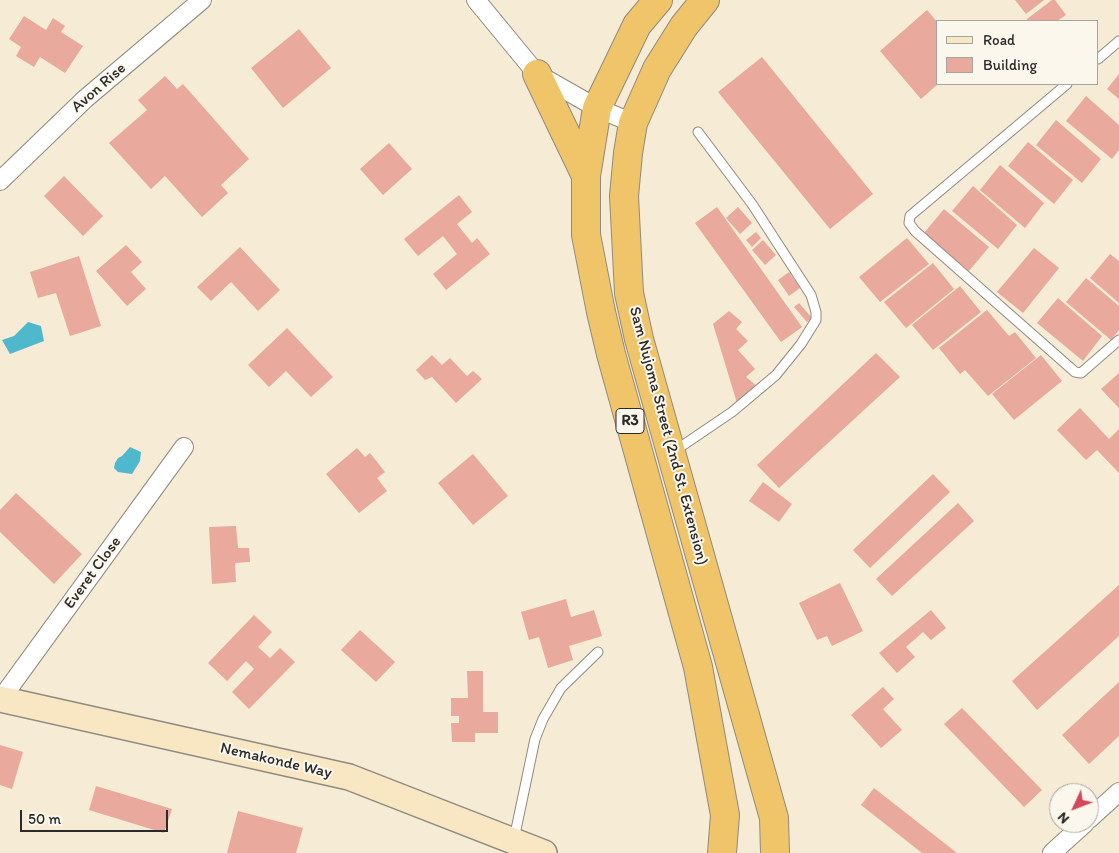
<!DOCTYPE html>
<style>
body{margin:0}
#map{position:relative;width:1119px;height:853px;overflow:hidden;background:#f6ebd5;font-family:Itim,sans-serif}
canvas{display:block}
.legend{position:absolute;left:936px;top:20px;width:162px;height:65px;box-sizing:border-box;background:#fbf7ec;border:1px solid #a8a59f;margin:0;padding:6px 9px;list-style:none;font-size:15px;color:#2b2b2b}
.legend li{display:flex;align-items:center;gap:10px;height:25px}
.legend b{width:25px;border:1px solid #a8a59f}
.north{position:absolute;left:1049px;top:783px;width:50px;height:50px;box-sizing:border-box;background:#fbf7ec;border:1px solid #a8a59f;border-radius:50%;rotate:227deg;font-size:14px;font-weight:700;line-height:20px;text-align:center;color:#2b2b2b}
.north::after{content:'';display:block;margin:auto;width:18px;height:22px;background:#d1495b;clip-path:polygon(50% 0,100% 100%,50% 72%,0 100%)}
.scale{position:absolute;left:20px;top:810px;width:148px;height:22px;box-sizing:border-box;border:2px solid #2b2b2b;border-top:0;padding-left:6px;font-size:15px;line-height:18px;white-space:nowrap;color:#2b2b2b;-webkit-text-stroke:4px #fbf7ec;paint-order:stroke}
</style>
<div id="map">
<canvas width="1119" height="853"></canvas>
<ul class="legend">
<li><b style="height:6px;background:#f9e7c3"></b>Road</li>
<li><b style="height:14px;background:#e9a99c"></b>Building</li>
</ul>
<div class="north">N</div>
<div class="scale">50 m</div>
</div>
<script>
const ctx = document.querySelector('canvas').getContext('2d');
ctx.lineJoin = 'round';
function paint(path, color) {
  ctx.fillStyle = color;
  ctx.fill(path, 'evenodd');
}
function poly(rows) {
  const path = new Path2D();
  for (const r of rows) {
    path.moveTo(r[0], r[1]);
    for (let i = 2; i < r.length; i += 2) path.lineTo(r[i], r[i + 1]);
  }
  return path;
}
function stroke(path, color, width, dash) {
  ctx.strokeStyle = color;
  ctx.lineWidth = width;
  ctx.lineCap = dash ? 'butt' : 'round';
  ctx.setLineDash(dash || []);
  ctx.stroke(path);
}
function label(font, color, halo, rows, align = 'center') {
  ctx.font = font + ' Itim,sans-serif';
  ctx.lineWidth = 4;
  ctx.setLineDash([]);
  ctx.textBaseline = 'middle';
  ctx.strokeStyle = halo;
  ctx.fillStyle = color;
  for (const [text, x, y, turn = 0] of rows) {
    ctx.save();
    ctx.translate(x, y);
    ctx.rotate((+turn || 0) * Math.PI / 180);
    ctx.textAlign = isNaN(turn) ? turn : align;
    if (halo) ctx.strokeText(text, 0, 0);
    ctx.fillText(text, 0, 0);
    ctx.restore();
  }
}
paint(poly([
 [28,322,41,326,44,341,10,354,2,340,14,336],
 [130,447,141,452,140,461,132,474,118,472,114,468,115,463,118,458,122,456]
]), '#4fb8cc');
paint(poly([
 [1015,0,1044,0,1026,14],
 [1052,0,1055,0,1066,15,1057,21,1028,21,1027,19],
 [927,10,938,23,938,84,921,99,880,51],
 [24,16,46,30,53,18,65,26,61,32,83,46,65,73,40,57,34,67,16,56,21,47,9,39],
 [299,29,331,68,283,108,251,68],
 [762,57,873,194,830,229,718,92],
 [1119,74,1119,99,1107,89],
 [165,76,177,89,183,84,249,159,221,185,228,193,202,217,165,176,151,189,109,143,147,110,138,100],
 [1086,96,1119,125,1119,150,1112,159,1066,121],
 [1056,120,1101,159,1082,183,1036,145],
 [1028,142,1073,180,1054,204,1008,166],
 [389,143,412,169,383,195,360,169],
 [1000,165,1044,203,1025,228,980,190],
 [64,176,103,216,83,236,44,196],
 [973,186,1017,225,998,249,952,211],
 [459,195,472,212,457,224,472,243,477,238,490,254,446,290,433,274,457,254,443,236,418,256,404,239],
 [717,207,802,327,781,342,695,223],
 [738,207,752,223,740,234,726,218],
 [944,209,989,247,969,271,924,233],
 [756,232,761,238,752,247,746,240],
 [907,238,929,264,880,302,859,277],
 [763,240,776,255,765,265,752,250],
 [126,245,142,262,131,272,146,289,127,306,96,271],
 [240,247,280,290,258,311,231,282,211,301,197,287],
 [1034,248,1059,268,1023,313,997,292],
 [1110,254,1119,261,1119,303,1090,278],
 [79,256,101,326,70,336,56,293,38,298,30,272],
 [933,263,954,289,906,328,884,302],
 [789,272,800,288,789,296,778,280],
 [1086,278,1119,306,1119,330,1111,340,1066,302],
 [960,286,981,312,933,350,912,325],
 [1058,298,1102,336,1083,361,1037,323],
 [799,303,812,318,807,322,794,307],
 [987,310,1009,336,1015,332,1036,358,988,396,965,370,960,374,939,348],
 [729,311,742,322,736,329,748,341,738,350,755,369,746,377,758,387,737,403,713,324],
 [287,328,333,377,311,397,286,371,269,387,248,365],
 [876,353,900,377,779,488,757,465],
 [432,355,442,365,450,358,467,376,473,371,482,379,456,403,432,377,425,380,416,370],
 [1041,355,1062,381,1014,420,992,394],
 [1119,373,1119,408,1101,389],
 [1080,408,1109,439,1119,429,1119,473,1097,450,1086,460,1057,430],
 [357,448,365,457,370,453,385,472,377,478,387,491,359,513,326,474],
 [473,454,508,496,473,525,438,483],
 [933,474,950,492,870,568,853,550],
 [763,482,792,504,779,522,749,501],
 [16,493,82,554,54,584,0,532,0,510],
 [958,503,974,521,892,596,876,579],
 [236,526,238,548,249,548,250,562,235,563,236,582,212,584,209,527],
 [840,583,863,631,832,646,827,636,817,640,799,603],
 [1119,585,1119,636,1037,710,1012,681],
 [566,599,571,617,594,610,602,636,569,646,573,660,548,668,539,637,529,640,521,612],
 [931,610,946,628,931,640,923,632,906,647,915,657,897,673,879,653],
 [254,615,272,632,258,647,270,658,280,648,295,662,249,709,232,692,254,669,246,661,227,681,208,663],
 [360,630,395,662,376,682,341,650],
 [467,671,483,671,483,712,498,712,498,733,475,733,475,742,452,742,451,723,459,723,459,716,451,716,451,698,468,698],
 [1119,682,1119,736,1089,764,1062,735],
 [883,687,894,699,883,709,902,730,881,748,851,715],
 [962,708,1042,790,1024,807,944,724],
 [0,745,23,752,12,789,0,785],
 [96,786,172,809,164,833,89,810],
 [874,788,957,853,922,853,861,805],
 [238,811,303,828,296,853,227,853]
]), '#e9a99c');
const lane = poly([
 [1098,59,1119,41],
 [1067,84,910,216,909,223,915,231,1075,372,1081,373,1119,340],
 [673,452,732,412,776,375,801,344,816,320,816,312,811,295,752,204,698,132],
 [514,839,535,739,543,719,561,688,598,652]
]);
const street = poly([
 [476,0,537,74,597,108,633,123],
 [0,181,85,99,202,0],
 [1,699,184,447],
 [1089,819,1119,792],
 [1052,853,1085,823]
]);
const secondary = poly([
 [0,699,349,777,544,853]
]);
const highway = poly([
 [658,0,637,25,597,108,586,176,586,235,601,312,611,354,698,667,725,815,722,853],
 [705,0,684,26,657,69,633,123,628,153,624,196,629,293,639,339,774,818,775,853],
 [537,74,586,176]
]);
stroke(lane, '#908b80', 11);
stroke(street, '#908b80', 20);
stroke(secondary, '#908b80', 28);
stroke(highway, '#908b80', 30);
stroke(lane, '#fff', 9);
stroke(street, '#fff', 18);
stroke(secondary, '#f9e7c3', 25);
stroke(highway, '#f0c469', 28);
for (const [x, y, w] of [
 [630,421,28]
]) {
  const box = new Path2D();
  box.roundRect(x - w / 2, y - 12.5, w, 25, 4);
  ctx.fillStyle = '#fbf7ec';
  ctx.fill(box);
  stroke(box, '#2b2b2b', 1);
}
label('bold 15px', '#2b2b2b', null, [
 ["R3",630,421]
]);
label('16px', '#2b2b2b', '#fbf7ec', [
 ["Avon Rise",99,88,-41],
 ["Sam Nujoma Street (2nd St. Extension)",668,436,75],
 ["Everet Close",93,573,-54],
 ["Nemakonde Way",276,761,13]
]);
</script>
